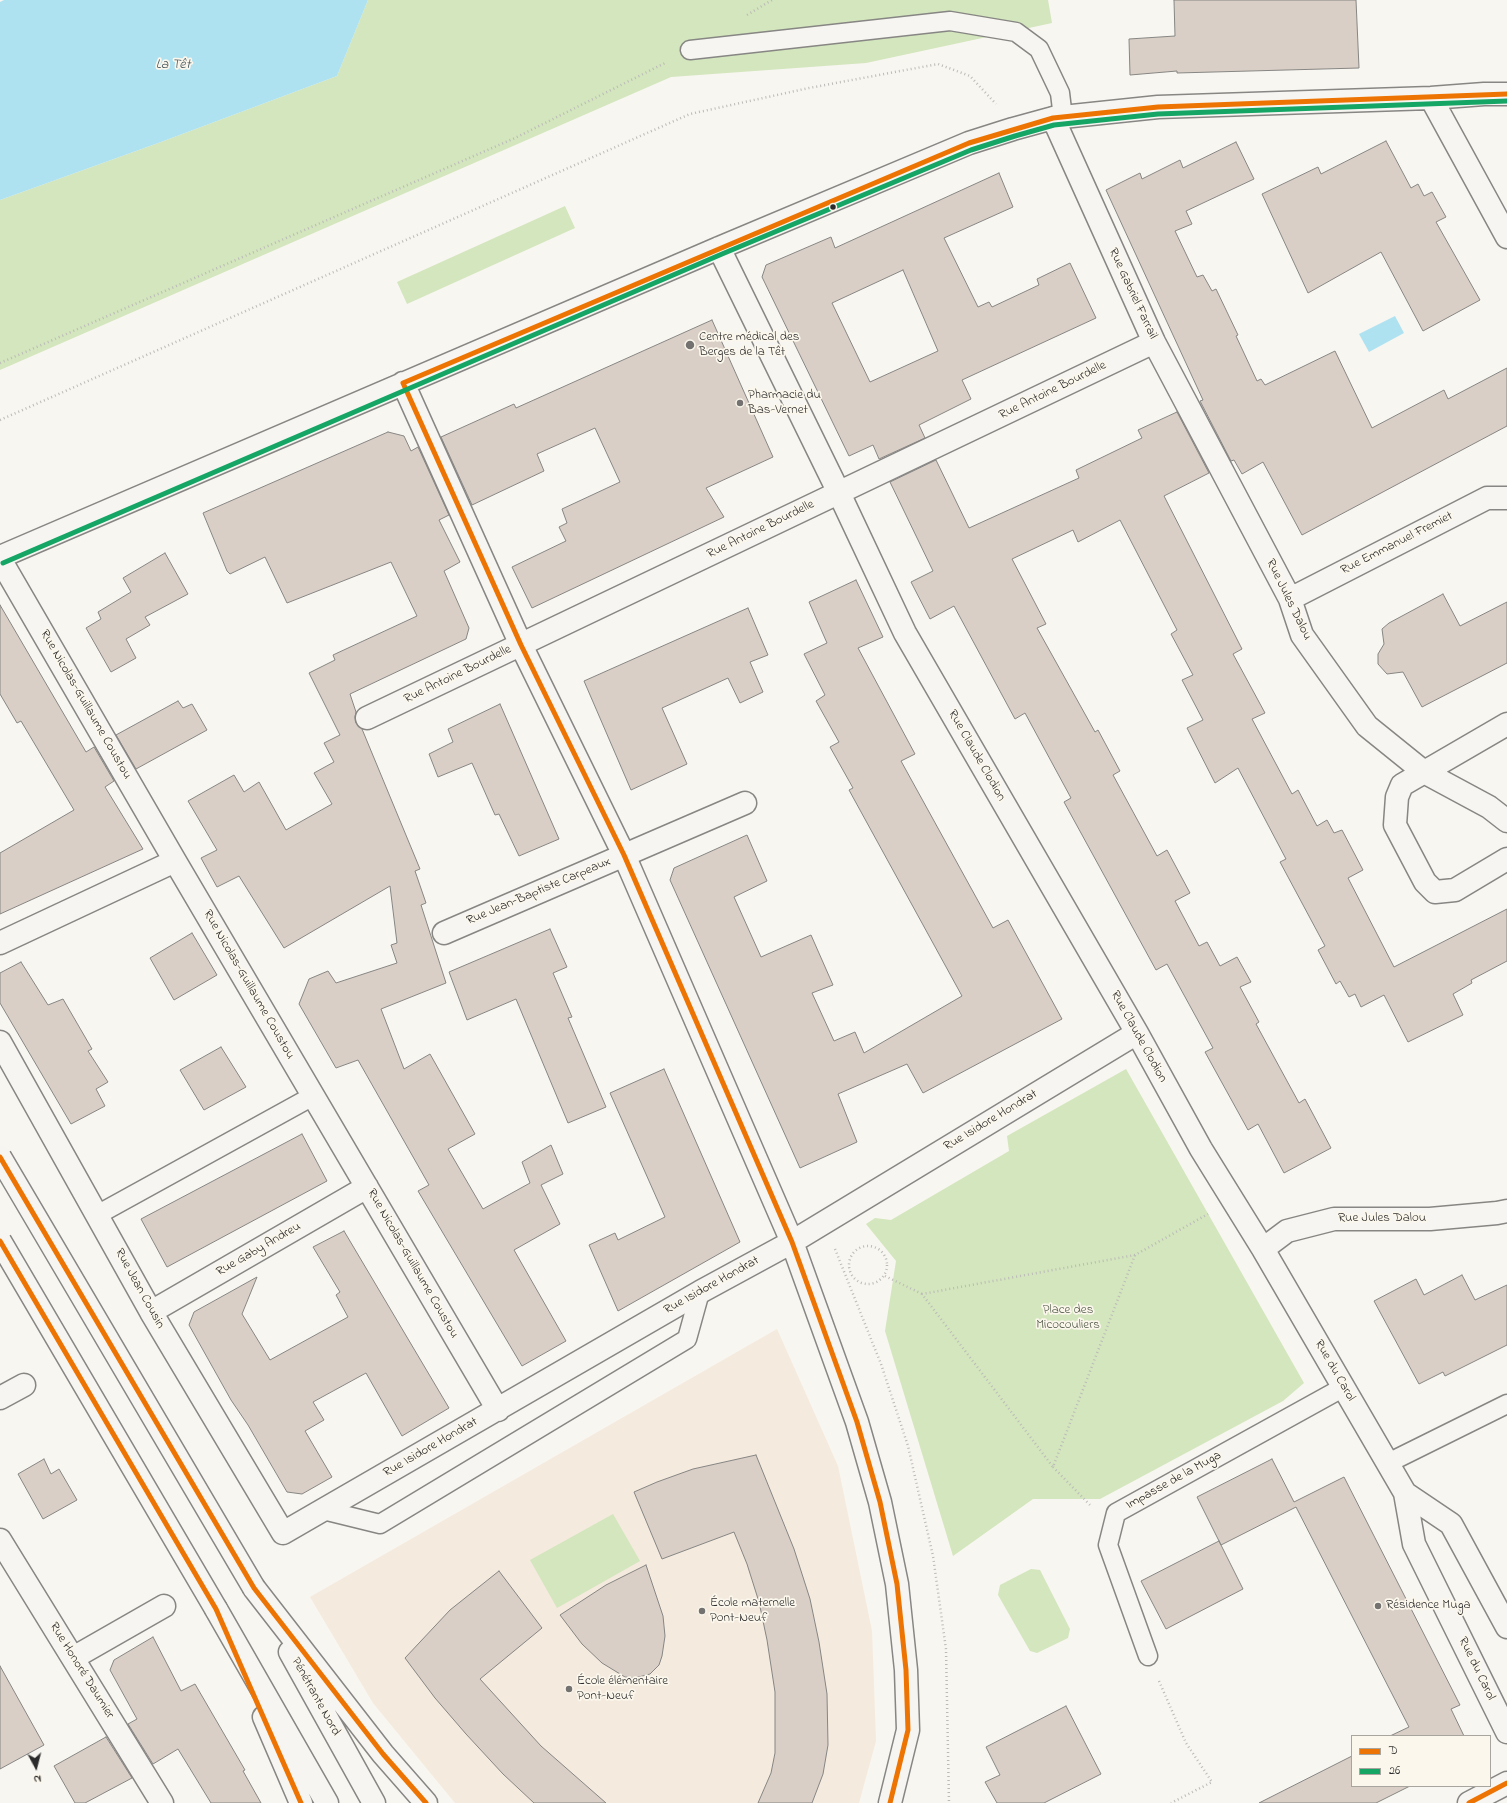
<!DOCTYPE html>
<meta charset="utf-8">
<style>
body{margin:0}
#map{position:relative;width:1507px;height:1803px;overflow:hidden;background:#f8f6f0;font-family:"Indie Flower",sans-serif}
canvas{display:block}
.legend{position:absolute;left:1351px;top:1735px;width:140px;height:52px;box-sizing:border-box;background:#fbf7ec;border:1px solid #a8a59f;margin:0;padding:5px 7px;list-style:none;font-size:12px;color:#2b2b2b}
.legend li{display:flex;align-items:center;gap:8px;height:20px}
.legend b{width:20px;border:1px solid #a8a59f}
.north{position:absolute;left:16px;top:1747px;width:40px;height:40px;-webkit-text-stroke:3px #fbf7ec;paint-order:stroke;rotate:173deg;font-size:11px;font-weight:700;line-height:16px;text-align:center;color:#2b2b2b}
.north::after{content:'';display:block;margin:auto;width:14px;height:18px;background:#2b2b2b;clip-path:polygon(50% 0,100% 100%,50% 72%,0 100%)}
</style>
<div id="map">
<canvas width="1507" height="1803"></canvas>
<ul class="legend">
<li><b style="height:5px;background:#ed7402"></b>D</li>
<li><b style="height:5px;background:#15a565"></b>26</li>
</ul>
<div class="north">N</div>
</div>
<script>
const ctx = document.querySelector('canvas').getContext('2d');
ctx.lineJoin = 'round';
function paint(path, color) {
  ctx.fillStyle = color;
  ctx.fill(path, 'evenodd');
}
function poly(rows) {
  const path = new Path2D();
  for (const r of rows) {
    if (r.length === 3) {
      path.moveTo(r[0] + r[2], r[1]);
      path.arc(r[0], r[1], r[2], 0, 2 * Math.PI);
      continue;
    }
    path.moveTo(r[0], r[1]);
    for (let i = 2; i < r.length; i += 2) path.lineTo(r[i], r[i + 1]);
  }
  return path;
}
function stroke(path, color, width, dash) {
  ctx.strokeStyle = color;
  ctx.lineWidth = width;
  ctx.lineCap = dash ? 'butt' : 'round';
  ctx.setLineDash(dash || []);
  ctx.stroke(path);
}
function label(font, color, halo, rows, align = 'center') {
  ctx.font = font + ' "Indie Flower",sans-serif';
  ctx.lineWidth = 3.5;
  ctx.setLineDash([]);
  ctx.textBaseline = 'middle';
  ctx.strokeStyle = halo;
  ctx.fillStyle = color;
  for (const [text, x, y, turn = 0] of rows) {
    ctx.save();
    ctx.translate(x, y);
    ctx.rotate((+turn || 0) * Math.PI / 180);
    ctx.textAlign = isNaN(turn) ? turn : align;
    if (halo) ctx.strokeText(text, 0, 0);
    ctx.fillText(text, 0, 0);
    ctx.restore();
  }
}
paint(poly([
 [777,1329,838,1466,872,1631,876,1741,859,1803,455,1803,373,1703,310,1597]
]), '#f4eade');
paint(poly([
 [368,0,1048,0,1052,23,866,63,671,77,0,370,0,200,161,142,337,76],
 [565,206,575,228,407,304,397,282],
 [1126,1069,1304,1383,1283,1401,1100,1499,1033,1499,953,1556,885,1331,896,1261,866,1224,875,1218,891,1220,1009,1151,1007,1136],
 [613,1514,640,1561,557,1608,530,1560],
 [1031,1569,1040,1570,1070,1629,1068,1638,1037,1653,1030,1651,998,1595,1000,1585]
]), '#d3e6bd');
paint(poly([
 [4,0,368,0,337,76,161,142,0,200,0,2],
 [1395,316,1404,333,1369,352,1359,334]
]), '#afe2f1');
const building = poly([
 [1174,0,1356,0,1359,68,1177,73,1177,71,1130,75,1129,39,1175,36,1174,0],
 [1386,141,1411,188,1418,184,1424,196,1432,192,1446,217,1436,222,1480,300,1423,331,1381,252,1308,293,1262,194,1318,167,1321,174,1386,141],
 [1236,142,1254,179,1186,211,1192,224,1175,231,1197,277,1203,275,1212,291,1216,289,1238,335,1236,336,1257,381,1261,379,1265,385,1335,351,1372,428,1444,390,1448,399,1507,368,1507,426,1302,535,1263,462,1242,474,1234,460,1231,461,1200,401,1203,400,1106,190,1140,173,1142,179,1180,160,1183,168,1236,142],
 [999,173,1013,207,944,238,978,307,989,302,992,307,1039,285,1037,279,1070,263,1096,318,962,380,971,399,919,425,925,438,879,459,873,445,849,456,762,277,766,265,831,237,835,248,999,173],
 [903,270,938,351,870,382,832,303,903,270],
 [712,320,773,457,706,488,724,517,532,608,512,567,566,541,559,527,567,523,562,509,620,482,595,428,537,454,544,471,472,505,441,437,514,404,516,408,712,320],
 [1177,412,1209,473,1164,496,1242,649,1233,654,1265,713,1252,719,1292,794,1298,790,1317,826,1327,820,1334,833,1342,830,1363,870,1348,878,1394,967,1507,909,1507,961,1471,980,1472,983,1453,994,1463,1015,1408,1042,1384,995,1361,1007,1355,994,1349,997,1340,981,1336,984,1318,950,1325,946,1280,862,1286,859,1238,768,1215,783,1187,728,1203,720,1182,680,1193,675,1171,634,1177,630,1120,520,1078,542,1073,530,1012,559,1046,624,1037,628,1095,732,1098,730,1120,771,1113,775,1157,856,1167,850,1190,893,1175,901,1199,946,1207,942,1220,966,1237,957,1251,982,1240,987,1259,1022,1256,1024,1299,1103,1305,1099,1331,1148,1284,1173,1258,1124,1248,1130,1205,1052,1213,1048,1167,964,1156,970,1064,802,1071,798,1025,713,1015,719,954,606,930,619,911,582,933,571,890,482,936,460,969,528,1079,478,1076,470,1142,438,1138,430,1177,412],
 [388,432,404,436,411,451,418,447,449,515,439,520,460,562,444,571,469,628,466,639,350,694,356,712,355,717,356,723,362,729,420,869,415,871,426,903,421,905,446,983,381,1009,404,1069,430,1054,475,1134,448,1149,483,1209,530,1183,522,1162,551,1145,563,1174,541,1185,560,1224,514,1250,566,1341,522,1366,418,1191,429,1185,358,1060,336,1068,299,1004,309,979,328,971,336,983,397,963,391,945,397,943,390,886,284,948,239,876,217,887,201,858,217,850,188,801,234,775,244,792,259,782,286,830,332,804,314,773,334,762,324,743,340,735,309,673,335,660,333,655,417,616,391,562,287,603,265,557,230,574,227,571,203,513,388,432],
 [165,553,188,594,145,617,150,625,126,639,136,658,111,672,86,628,101,619,98,612,131,592,123,578,165,553],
 [856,580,883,637,858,648,915,754,901,761,993,928,1008,920,1062,1019,923,1093,907,1064,838,1094,857,1142,800,1168,670,880,674,868,747,835,767,881,734,897,761,957,811,935,833,985,812,993,834,1041,855,1032,864,1053,962,996,849,790,853,788,830,747,839,742,816,701,825,695,804,654,827,643,809,602,856,580],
 [1443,594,1460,626,1507,602,1507,663,1422,707,1403,672,1387,674,1378,664,1378,654,1384,644,1382,629,1389,623,1443,594],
 [0,605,86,752,94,747,114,781,105,787,143,849,0,914,0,853,74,810,21,721,17,723,0,694,0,605],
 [748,608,768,655,750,662,763,692,740,703,728,678,662,708,687,764,631,790,584,681,748,608],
 [178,701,183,708,192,704,207,730,136,769,116,735,178,701],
 [500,704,559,839,519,856,499,814,495,815,472,763,438,777,429,754,453,742,448,729,500,704],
 [550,929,567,967,553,973,572,1017,568,1018,606,1107,568,1123,516,999,467,1020,449,972,550,929],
 [192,933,217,975,174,1000,150,958,192,933],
 [21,962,48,1005,63,999,92,1049,88,1051,108,1082,96,1089,105,1106,71,1124,0,1003,0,973,21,962],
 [221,1047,246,1087,204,1110,180,1070,221,1047],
 [664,1069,740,1242,618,1311,589,1245,615,1233,618,1240,665,1217,610,1093,664,1069],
 [302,1134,327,1181,167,1267,141,1219,302,1134],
 [344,1231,449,1408,402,1436,366,1373,313,1402,324,1420,305,1431,332,1477,302,1494,287,1492,248,1425,231,1400,189,1325,194,1312,257,1277,242,1314,270,1360,348,1317,336,1295,340,1292,313,1247,344,1231],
 [1462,1275,1475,1300,1507,1285,1507,1345,1445,1376,1443,1372,1419,1384,1374,1301,1416,1279,1424,1295,1462,1275],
 [756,1455,794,1549,810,1599,819,1642,827,1694,828,1745,823,1774,812,1803,758,1803,771,1773,775,1753,775,1692,767,1640,759,1602,747,1564,734,1532,662,1559,634,1492,657,1482,693,1469,756,1455],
 [44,1459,51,1474,59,1469,77,1500,43,1519,18,1474,44,1459],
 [1272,1459,1294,1502,1344,1477,1460,1705,1451,1709,1464,1736,1390,1736,1409,1727,1296,1507,1221,1545,1197,1497,1272,1459],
 [1219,1541,1243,1589,1166,1629,1141,1581,1219,1541],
 [646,1565,663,1616,665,1636,662,1656,659,1665,650,1674,635,1678,625,1677,602,1663,582,1644,560,1615,606,1585,646,1565],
 [499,1571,542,1628,480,1679,541,1746,606,1803,534,1803,503,1774,466,1734,435,1698,405,1658,450,1610,499,1571],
 [153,1637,181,1691,195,1684,245,1770,243,1771,261,1803,211,1803,178,1749,153,1764,128,1724,137,1719,110,1670,114,1660,153,1637],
 [0,1666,44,1745,0,1769,0,1666],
 [1066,1706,1101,1774,1044,1803,997,1803,985,1782,1000,1775,986,1747,1066,1706],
 [106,1737,132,1778,85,1803,75,1803,54,1766,106,1737],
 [1352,1756,1352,1786,1410,1786,1376,1803,1259,1803,1352,1756]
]);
paint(building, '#d9cfc6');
stroke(building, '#878684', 1);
const service = poly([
 [690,50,950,21,1016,32,1039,49,1060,93,1063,118],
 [97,1215,313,1096],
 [1388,1463,1507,1404],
 [323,1510,380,1524,687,1339,700,1292],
 [1148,1656,1108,1545,1116,1513,1344,1387]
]);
const minor = poly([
 [1431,98,1507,237],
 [1053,118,1154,342,1290,599,1302,635,1367,726,1424,772,1489,807,1507,821],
 [719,248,839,493,905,633,1137,1033,1201,1149,1263,1249,1405,1493,1414,1544,1507,1732],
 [403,383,521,645,624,855,792,1242,857,1422,880,1502,897,1584,906,1670,908,1730,890,1803],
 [0,557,719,248,969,143,1013,129,1053,118,1158,107,1431,98,1484,94,1507,94],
 [0,559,175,861,498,1410],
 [1290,599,1487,498,1507,498],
 [367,718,1154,342],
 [1507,724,1402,785,1397,797,1395,825,1425,882,1435,892,1455,890,1507,859],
 [444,933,745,803],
 [0,943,175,861],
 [0,1042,151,1312,283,1533,700,1292,792,1242,1137,1033],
 [1263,1249,1287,1231,1334,1219,1430,1219,1497,1213,1507,1211],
 [151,1312,367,1187],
 [0,1398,24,1385],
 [1405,1493,1451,1524,1507,1627],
 [0,1540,162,1803],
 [73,1658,164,1606],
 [1469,1803,1507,1783]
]);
const trunk = poly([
 [254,1588,383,1754,426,1803],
 [216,1609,327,1803],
 [290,1652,374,1803],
 [264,1717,301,1803]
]);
stroke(service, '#878684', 21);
stroke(minor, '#878684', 25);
stroke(trunk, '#878684', 25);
stroke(poly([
 [747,15,772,0],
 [0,363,515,138,667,62],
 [0,420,690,114,809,88,938,64,970,76,996,104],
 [868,1265,19],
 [835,1249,881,1364,908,1446,933,1556,946,1649,949,1803],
 [1135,1255,1053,1467,922,1294,1135,1255,1208,1214],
 [885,1276,922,1294],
 [1053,1467,1090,1505],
 [1159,1681,1186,1743,1212,1782,1171,1803]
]), '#bcbab8', 2.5, [1, 3]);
stroke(service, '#f6f5f1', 18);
stroke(minor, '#f6f5f1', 22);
stroke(trunk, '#f6f5f1', 22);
const trunkBridge = poly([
 [0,1157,254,1588],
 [0,1241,216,1609]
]);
stroke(trunkBridge, '#878684', 25, []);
stroke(trunkBridge, '#f6f5f1', 22);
stroke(poly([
 [403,383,521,645,624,855,792,1242,857,1422,880,1502,897,1584,906,1670,908,1730,890,1803],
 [403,383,969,143,1053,118,1158,107,1507,94],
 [0,1157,254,1588,383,1754,426,1803],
 [0,1241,216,1609,301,1803],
 [1469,1803,1507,1783]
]), '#ed7402', 5);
stroke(poly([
 [3,563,722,254,971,150,1015,136,1054,125,1158,114,1507,101]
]), '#15a565', 5);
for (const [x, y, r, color] of [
 [833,207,3.5,"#2b2b2b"],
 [690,345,5,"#737270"],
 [740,403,4,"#737270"],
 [1378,1606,4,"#737270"],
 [702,1611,4,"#737270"],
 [569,1689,4,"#737270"]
]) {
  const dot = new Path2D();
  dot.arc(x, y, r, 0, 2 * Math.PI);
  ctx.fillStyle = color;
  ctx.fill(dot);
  stroke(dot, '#fbf7ec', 1.5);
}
label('13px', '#2b2b2b', '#fbf7ec', [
 ["Rue Gabriel Farrail",1132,294,65],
 ["Rue Antoine Bourdelle",1053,391,-26],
 ["Rue Antoine Bourdelle",761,530,-26],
 ["Rue Emmanuel Fremiet",1397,544,-27],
 ["Rue Jules Dalou",1288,600,64],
 ["Rue Antoine Bourdelle",458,675,-26],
 ["Rue Nicolas-Guillaume Coustou",85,705,60],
 ["Rue Claude Clodion",976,756,60],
 ["Rue Jean-Baptiste Carpeaux",539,892,-23],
 ["Rue Nicolas-Guillaume Coustou",248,985,60],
 ["Rue Claude Clodion",1138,1037,61],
 ["Rue Isidore Hondrat",991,1121,-31],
 ["Rue Jules Dalou",1382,1219],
 ["Rue Gaby Andreu",259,1250,-30],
 ["Rue Nicolas-Guillaume Coustou",412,1264,60],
 ["Rue Isidore Hondrat",712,1286,-29],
 ["Rue Jean Cousin",139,1289,61],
 ["Rue du Carol",1334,1371,60],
 ["Rue Isidore Hondrat",431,1448,-30],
 ["Impasse de la Muga",1174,1481,-29],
 ["Rue du Carol",1476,1669,64],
 ["Rue Honoré Daumier",81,1671,58],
 ["Pénétrante Nord",315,1697,61]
]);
label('13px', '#2b2b2b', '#fbf7ec', [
 ["Centre médical des",699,338],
 ["Berges de la Têt",699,353],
 ["Pharmacie du",748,396],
 ["Bas-Vernet",748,411],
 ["École maternelle",710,1604],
 ["Pont-Neuf",710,1619],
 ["Résidence Muga",1386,1606],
 ["École élémentaire",577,1682],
 ["Pont-Neuf",577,1697]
], 'left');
label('13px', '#4d5645', '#fbf7ec', [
 ["Place des",1068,1311],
 ["Micocouliers",1068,1326]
]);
label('italic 14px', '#44565d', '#fbf7ec', [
 ["La Têt",173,66]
]);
</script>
